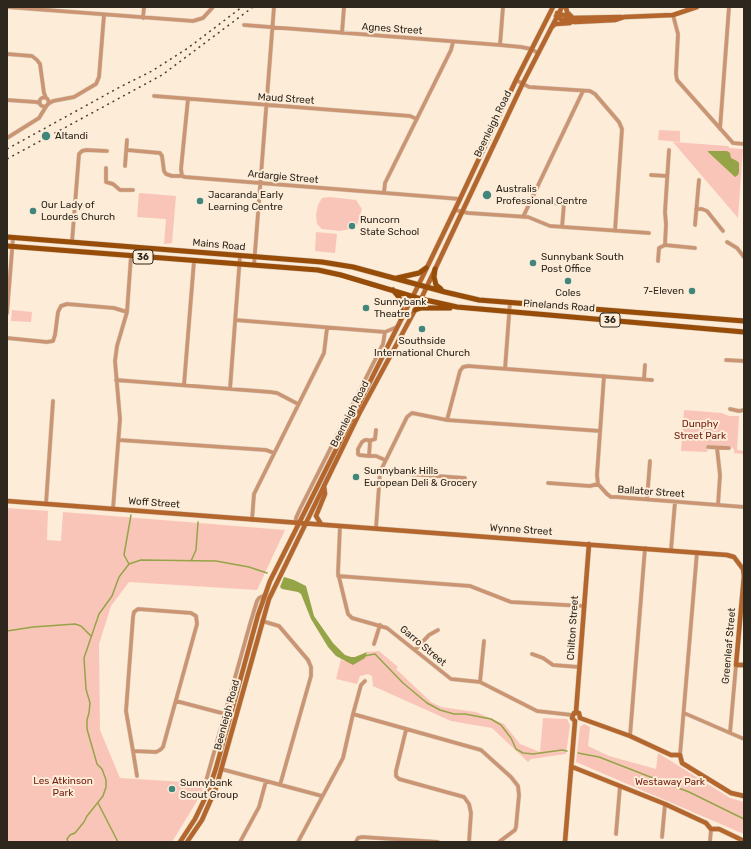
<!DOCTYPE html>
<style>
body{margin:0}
#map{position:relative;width:751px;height:849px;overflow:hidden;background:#fcecd8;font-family:Rubik,sans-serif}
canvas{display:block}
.frame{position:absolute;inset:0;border:8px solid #2e271d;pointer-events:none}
</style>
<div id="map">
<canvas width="751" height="849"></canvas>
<div class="frame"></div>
</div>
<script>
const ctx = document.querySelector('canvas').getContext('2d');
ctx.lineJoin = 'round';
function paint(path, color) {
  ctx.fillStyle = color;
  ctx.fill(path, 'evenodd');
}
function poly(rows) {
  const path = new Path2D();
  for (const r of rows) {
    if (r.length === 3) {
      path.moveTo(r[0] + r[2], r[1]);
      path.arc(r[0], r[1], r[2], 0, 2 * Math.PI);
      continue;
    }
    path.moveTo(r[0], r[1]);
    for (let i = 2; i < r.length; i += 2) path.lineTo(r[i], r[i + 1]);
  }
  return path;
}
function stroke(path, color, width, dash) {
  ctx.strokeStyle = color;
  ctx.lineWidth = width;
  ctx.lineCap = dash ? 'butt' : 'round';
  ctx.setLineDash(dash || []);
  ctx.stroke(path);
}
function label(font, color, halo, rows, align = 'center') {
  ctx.font = font + ' Rubik,sans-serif';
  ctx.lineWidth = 4;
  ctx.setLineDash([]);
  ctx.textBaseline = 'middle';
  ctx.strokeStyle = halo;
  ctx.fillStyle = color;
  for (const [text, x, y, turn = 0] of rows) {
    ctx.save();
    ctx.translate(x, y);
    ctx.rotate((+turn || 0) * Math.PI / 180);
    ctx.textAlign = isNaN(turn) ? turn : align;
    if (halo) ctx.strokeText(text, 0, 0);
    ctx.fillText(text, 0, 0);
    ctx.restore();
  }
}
paint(poly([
 [659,130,680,131,680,142,658,140],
 [673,142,728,146,730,148,743,149,738,218],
 [139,193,176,196,172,243,164,244,166,219,137,217],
 [330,197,356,200,362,209,357,225,350,229,340,231,322,229,317,224,316,215,318,205,322,198],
 [316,232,337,234,335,253,315,251],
 [12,310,32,312,31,322,11,321],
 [684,410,722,413,729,416,739,416,737,450,744,451,744,454,734,453,734,449,731,447,708,445,707,452,681,451],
 [7,508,48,511,47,540,61,541,63,512,285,530,257,590,129,582,111,606,99,644,100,730,120,778,184,782,201,785,203,791,172,842,7,842],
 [379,651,398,667,396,669,431,702,441,707,476,712,504,724,520,744,540,752,543,718,567,719,570,725,566,754,531,759,528,762,492,728,451,721,373,686,372,676,368,674,360,676,357,684,336,679,341,659,344,661,365,658,367,652],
 [584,724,590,727,588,746,609,756,656,769,658,753,730,798,744,802,744,834,576,762,580,727]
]), '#fac5b9');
paint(poly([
 [708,151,727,151,730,153,731,158,737,161,739,163,739,172,738,175,735,177,708,152],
 [284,577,294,580,306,586,314,616,333,643,345,655,351,657,355,657,367,652,365,658,353,665,336,656,328,647,311,619,301,594,298,592,282,589,280,587]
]), '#95a446');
stroke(poly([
 [191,561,196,550,198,522],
 [129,564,124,555,131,515],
 [7,631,33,627,75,624,81,626,91,636],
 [364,656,375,654,403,683,427,703,440,710,454,714,465,714,491,719,501,725,511,738,516,749,523,753,533,754,562,750,567,751],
 [578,753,599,757,689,792,744,819],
 [98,803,118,842],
 [68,842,67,839,70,835,75,833,84,822,87,816,103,796,106,787,106,780,102,769,97,764,87,729,87,720,89,713,90,703,86,689,84,658,99,614,112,596,119,577,129,564,141,560,216,561,249,567,267,573]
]), '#95a446', 1.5);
const street = poly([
 [7,7,193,21,203,18,213,7],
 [673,15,678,34,676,74,677,80,733,143,744,144],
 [143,18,144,7],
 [244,25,500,45,521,47,531,49,538,53],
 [342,33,344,7],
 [500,45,503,7],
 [7,54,32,56,37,60,40,64,44,93,46,98],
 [516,80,529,87,590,91,595,94,619,122,622,129,615,231],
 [154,96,410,116,417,119],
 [44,102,4.5],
 [188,99,181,169,182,176,185,177,460,199],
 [7,100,36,102,40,103],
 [48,104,53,101,74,97,96,84,99,77,104,15],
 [720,129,729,7],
 [7,138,39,118,47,105],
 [127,150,160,153,162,156,164,171,166,174,172,176,182,176],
 [125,166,127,140],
 [106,168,106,182,113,184,120,190,133,190],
 [651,175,667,176],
 [384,193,385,183,451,50,453,42],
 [553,203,564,204,562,227],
 [696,209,702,209,707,211,723,231],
 [455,210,468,213,528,217,550,226,649,233],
 [523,217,583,91],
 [695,225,699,180],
 [72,242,79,154,82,151,86,150,107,151],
 [727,242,737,248,744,257],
 [665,245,666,224,665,212,669,150],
 [658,261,659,248,665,245,695,248],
 [254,265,274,7],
 [7,313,13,238],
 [235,320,385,332,397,327],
 [7,338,47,342,53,341,55,335,58,312,61,306,67,304,114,308,127,312],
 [726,360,744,361],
 [505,369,510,302],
 [604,376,597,475,598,484,607,494,611,497,616,497,744,507],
 [644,379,645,365],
 [116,380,270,392,277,393,298,404],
 [184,385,194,261],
 [230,389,240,256],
 [730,409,739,411,744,410],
 [447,420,460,371,463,367,468,366,652,380],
 [119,440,266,450,274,453],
 [369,441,375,439,376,430],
 [708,447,729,448],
 [717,448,720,475,718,505],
 [369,456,370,442,368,440,365,440,362,442,358,449,358,454,359,455,369,456,376,456,385,460],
 [380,472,465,478],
 [548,483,590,486,598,484],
 [647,499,650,461],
 [46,504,53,401],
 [113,509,120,419,115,361,117,346,127,312,131,256],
 [252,520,254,494,324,353,327,328],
 [296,524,296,518,300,509,383,344,385,332],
 [340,526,338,573,348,614,352,618,387,628,451,679,480,682,537,711,572,715],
 [376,528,380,472,407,417,412,413,447,420,600,431],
 [671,550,675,502],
 [338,576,470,586,511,602,583,606],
 [262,621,279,626,308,660,311,667,311,676,280,785],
 [374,644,380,625],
 [415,650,429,635,438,630],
 [532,654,543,658,553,665,579,667],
 [480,682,484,641],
 [176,701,233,716],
 [684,713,744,739],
 [353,714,481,750,511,777,518,786,519,795,516,827,515,830,499,842],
 [406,730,396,771,396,776,399,779,464,797,469,804,471,813,469,842],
 [730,733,736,665],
 [630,736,645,548],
 [133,751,156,752,160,750,163,747,197,624,196,616,191,613,138,609,134,612,133,617,126,711,133,751,137,776],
 [680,755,697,552],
 [221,769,322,796],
 [208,790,206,781,250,624,257,601,259,598,265,595],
 [616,834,620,786],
 [662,837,665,804],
 [240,842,259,807,266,781],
 [298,842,343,758,353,714,361,685,365,681],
 [356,842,358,838,362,837,438,842],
 [710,842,711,829]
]);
const secondary = poly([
 [566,7,567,12,572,17],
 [557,13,572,18,621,17],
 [556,16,562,20,575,22,615,20,624,17,673,15,697,7],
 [552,27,555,24,570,23],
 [7,501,727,555,734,557,743,569,744,576,736,665,744,665],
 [321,524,316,516,325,494,324,486],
 [576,712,589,544],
 [580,718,630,736,671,755,680,755,682,763,731,793,744,796],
 [575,721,572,718,574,713,579,713,580,718],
 [571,767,575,768,665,804,706,823,711,829,719,829,744,841],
 [180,842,195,819,208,792,216,768,258,615,270,581,419,284,460,199,516,80,553,7],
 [187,842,202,820,216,788,269,599,359,414,421,299,523,83,562,7],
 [565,842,575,721]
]);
const primary = poly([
 [7,237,322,262,353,267,445,292,479,300,744,321],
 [7,246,318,270,341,275,421,299,457,307,744,332],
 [435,269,434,277,436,285,441,289],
 [397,278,419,273,426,268],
 [393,290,399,297,401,305,401,318],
 [415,310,421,308,450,308]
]);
stroke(street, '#d7c9b6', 4.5);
stroke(secondary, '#d7c9b6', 5.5);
stroke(primary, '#d7c9b6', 6);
stroke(street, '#cb9472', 3.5);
stroke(secondary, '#b4662d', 4.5);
stroke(primary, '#974c08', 5);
stroke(poly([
 [7,149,120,87,152,71,188,48,242,7],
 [7,159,162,75,253,7]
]), '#494135', 1.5, [2, 4]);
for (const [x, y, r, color] of [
 [46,136,5,"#41867a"],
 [487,195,5,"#41867a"],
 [200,201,4,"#41867a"],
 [33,211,4,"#41867a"],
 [352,226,4,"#41867a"],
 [533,263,4,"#41867a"],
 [568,281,4,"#41867a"],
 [692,291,4,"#41867a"],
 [366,308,4,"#41867a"],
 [422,329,4,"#41867a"],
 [356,477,4,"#41867a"],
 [172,789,4,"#41867a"]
]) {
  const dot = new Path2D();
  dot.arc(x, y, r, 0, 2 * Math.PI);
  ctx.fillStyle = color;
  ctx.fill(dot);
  stroke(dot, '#fcecd8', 1.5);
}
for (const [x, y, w] of [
 [143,257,20],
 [610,320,20]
]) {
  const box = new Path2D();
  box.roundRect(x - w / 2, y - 7, w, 14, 3);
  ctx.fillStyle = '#fcecd8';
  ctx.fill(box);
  stroke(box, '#2e271d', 1);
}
label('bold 9px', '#2e271d', null, [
 ["36",143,257],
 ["36",610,320]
]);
label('10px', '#2e271d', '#fcecd8', [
 ["Agnes Street",392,29,4],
 ["Maud Street",286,99,4],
 ["Beenleigh Road",493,124,-64],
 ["Ardargie Street",283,177,5],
 ["Mains Road",219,245,5],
 ["Pinelands Road",559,306,4],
 ["Beenleigh Road",350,414,-63],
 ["Ballater Street",651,492,4],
 ["Woff Street",154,503,4],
 ["Wynne Street",521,530,4],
 ["Chilton Street",573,628,-86],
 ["Garro Street",423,646,40],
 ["Greenleaf Street",729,646,-85],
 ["Beenleigh Road",227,715,-75]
]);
label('10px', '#2e271d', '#fcecd8', [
 ["Altandi",55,136],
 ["Australis",496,189],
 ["Professional Centre",496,201],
 ["Jacaranda Early",208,195],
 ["Learning Centre",208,207],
 ["Our Lady of",41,205],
 ["Lourdes Church",41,217],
 ["Runcorn",360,220],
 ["State School",360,232],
 ["Sunnybank South",541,257],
 ["Post Office",541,269],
 ["7-Eleven",684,291,"right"],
 ["Coles",568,293,"center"],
 ["Sunnybank",374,302],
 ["Theatre",374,314],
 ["Southside",422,341,"center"],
 ["International Church",422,353,"center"],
 ["Sunnybank Hills",364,471],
 ["European Deli & Grocery",364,483],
 ["Sunnybank",180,783],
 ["Scout Group",180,795]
], 'left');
label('10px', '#752113', '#fcecd8', [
 ["Dunphy",700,424],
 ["Street Park",700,436],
 ["Les Atkinson",63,781],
 ["Park",63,793],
 ["Westaway Park",670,782]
]);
</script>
